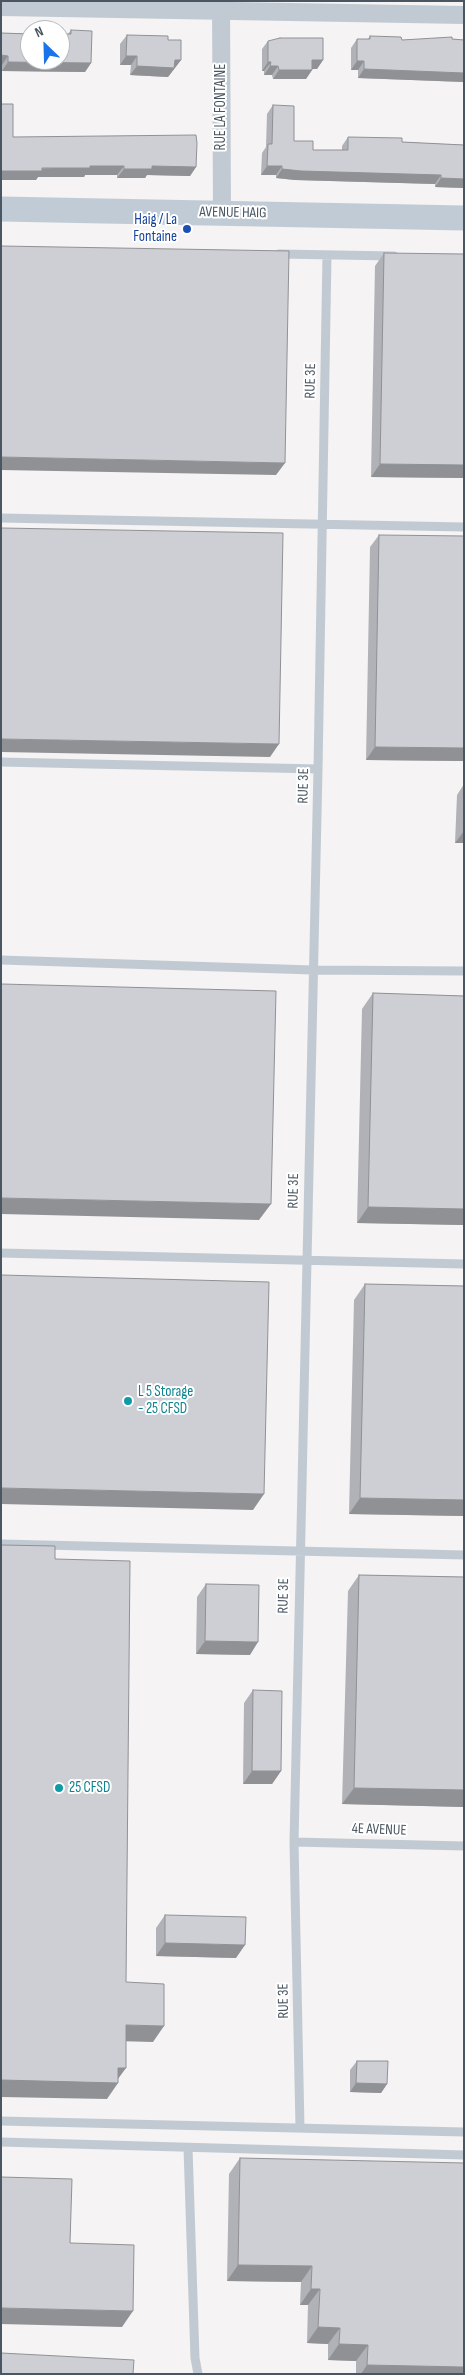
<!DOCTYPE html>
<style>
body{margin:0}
#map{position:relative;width:465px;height:2375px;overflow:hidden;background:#f5f3f3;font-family:"Sofia Sans Condensed",sans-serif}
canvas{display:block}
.frame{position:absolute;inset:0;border:2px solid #4a5661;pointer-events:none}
.north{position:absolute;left:20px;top:20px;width:50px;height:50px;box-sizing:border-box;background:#fff;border:1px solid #b7bbc0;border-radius:50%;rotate:336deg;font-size:14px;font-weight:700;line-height:20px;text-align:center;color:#4a5661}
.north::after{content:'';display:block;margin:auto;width:18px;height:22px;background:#1a73e8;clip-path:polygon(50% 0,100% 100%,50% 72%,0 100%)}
</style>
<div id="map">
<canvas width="465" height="2375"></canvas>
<div class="frame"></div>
<div class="north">N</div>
</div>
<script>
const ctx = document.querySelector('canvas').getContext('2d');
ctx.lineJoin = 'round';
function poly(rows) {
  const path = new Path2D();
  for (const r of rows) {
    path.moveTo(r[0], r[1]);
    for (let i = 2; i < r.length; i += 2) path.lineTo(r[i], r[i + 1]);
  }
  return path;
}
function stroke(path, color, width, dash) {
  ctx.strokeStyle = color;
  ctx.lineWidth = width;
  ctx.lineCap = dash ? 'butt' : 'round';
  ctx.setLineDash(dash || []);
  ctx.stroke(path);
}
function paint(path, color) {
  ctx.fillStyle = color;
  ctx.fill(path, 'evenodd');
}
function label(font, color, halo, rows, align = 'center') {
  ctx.font = font + ' "Sofia Sans Condensed",sans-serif';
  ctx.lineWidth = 4;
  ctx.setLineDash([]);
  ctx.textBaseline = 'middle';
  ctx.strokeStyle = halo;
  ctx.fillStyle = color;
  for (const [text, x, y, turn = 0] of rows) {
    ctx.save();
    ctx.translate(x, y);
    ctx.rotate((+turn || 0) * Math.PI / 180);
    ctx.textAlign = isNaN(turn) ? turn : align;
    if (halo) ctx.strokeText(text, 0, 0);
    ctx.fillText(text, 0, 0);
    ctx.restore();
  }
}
stroke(poly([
 [279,254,394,256],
 [1,518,464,527],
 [1,762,318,769],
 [1,960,313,970,464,971],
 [1,1253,464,1264],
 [1,1544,464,1555],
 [294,1842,464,1846],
 [1,2121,464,2132],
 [300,2128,294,1842,318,769,327,255],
 [1,2142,464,2155],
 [188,2148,195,2358,198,2374]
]), '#c1cad2', 9);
stroke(poly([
 [221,1,222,213],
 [1,7,464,15]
]), '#c1cad2', 18);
stroke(poly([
 [1,209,464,218]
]), '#c1cbd6', 25);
paint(poly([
 [71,30,91,63,85,72,2,71,1,33,68,34],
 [127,35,168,40,181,60,168,77,130,75,131,65,120,65,120,44],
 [370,36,402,40,452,39,464,40,464,82,358,78,358,70,351,70,351,48,357,39,368,39],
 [268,41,323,60,317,69,312,69,312,70,306,79,273,79,272,75,264,75,264,71,262,71,262,49],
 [273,105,294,141,313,150,342,150,342,146,348,137,402,142,464,145,464,188,435,187,435,184,295,180,276,178,276,175,261,175,262,153,266,147,267,114],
 [13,137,196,167,190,176,147,175,145,178,117,178,117,175,85,175,84,177,38,177,36,180],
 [384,253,464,478,371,477,375,266],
 [379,535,464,761,366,760,370,547],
 [464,784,464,843,455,843,457,795],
 [373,993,464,996,464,1225,357,1223,362,1009],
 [365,1284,464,1286,464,1516,349,1514,354,1300],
 [359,1575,464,1577,464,1807,342,1804,348,1591],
 [206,1584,250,1655,196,1654,197,1597],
 [253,1690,281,1771,272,1784,243,1784,244,1703],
 [165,1915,236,1958,156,1956,156,1928],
 [357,2061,387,2084,381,2093,350,2092,350,2070],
 [240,2158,464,2374,356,2374,356,2361,328,2360,328,2344,307,2343,308,2305,300,2305,301,2282,227,2281,229,2174]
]), '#b0b2b7');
paint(poly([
 [1,55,8,56,2,65,1,65],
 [126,56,137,56,131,65,120,65],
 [175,60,181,60,168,77,130,75,137,66],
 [312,60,323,60,317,69,306,69],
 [357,61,364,61,358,70,351,70],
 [8,62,91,63,85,72,2,71],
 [268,62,271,62,264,71,262,71],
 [270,66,278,66,272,75,264,75],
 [364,69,464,73,464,82,358,78],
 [279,70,312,70,306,79,273,79],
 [90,166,124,166,117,175,85,175,84,177,38,177,36,180,1,180,1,171],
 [152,166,196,167,190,176,147,175,145,178,117,178,124,169],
 [267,166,282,166,276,175,261,175],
 [282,169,441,175,435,184,295,180,276,178],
 [441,178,464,179,464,188,435,187],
 [1,457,285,463,276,475,1,470],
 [380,464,464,465,464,478,371,477],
 [1,739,279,744,270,757,1,752],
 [375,747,464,748,464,761,366,760],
 [464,831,464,843,455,843],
 [1,1198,271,1204,259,1220,1,1214],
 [368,1207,464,1209,464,1225,357,1223],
 [1,1488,264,1494,253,1510,1,1504],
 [360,1498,464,1500,464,1516,349,1514],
 [205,1641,258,1642,250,1655,196,1654],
 [252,1771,281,1771,272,1784,243,1784],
 [354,1788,464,1790,464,1807,342,1804],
 [165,1943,245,1945,236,1958,156,1956],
 [126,2025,164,2026,153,2042,115,2041],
 [118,2068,126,2068,115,2083,118,2083,107,2099,1,2097,1,2080],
 [356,2083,387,2084,381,2093,350,2092],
 [238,2265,312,2266,301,2282,227,2281],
 [311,2289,320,2289,308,2305,300,2305],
 [1,2308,133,2311,122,2327,1,2324],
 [318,2327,340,2328,328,2344,307,2343],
 [339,2344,368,2345,356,2361,328,2360],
 [367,2365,464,2367,464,2374,361,2374]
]), '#909195');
const building = poly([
 [71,30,92,31,91,63,8,62,8,56,1,55,1,33,30,34,30,60,60,60,60,34,71,34,71,30],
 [127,35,168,36,168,40,181,40,181,60,175,60,174,68,137,66,137,56,126,56,127,35],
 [370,36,401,37,402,40,452,37,452,39,464,40,464,73,364,69,364,61,357,61,357,39,370,39,370,36],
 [280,38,323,38,323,60,312,60,312,70,279,70,278,66,270,66,271,62,268,62,268,41,280,38],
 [1,104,13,104,13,137,196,135,197,143,196,167,152,166,152,169,124,169,124,166,90,166,90,168,42,168,42,171,1,171,1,104],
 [273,105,294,106,294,141,313,141,313,150,348,150,348,137,402,138,402,142,464,145,464,179,441,178,441,175,301,171,282,169,282,166,267,166,268,144,272,144,273,105],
 [1,246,289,251,285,463,1,457,1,246],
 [384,253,464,254,464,465,380,464,384,253],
 [1,528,283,533,279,744,1,739,1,528],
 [379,535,464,536,464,748,375,747,379,535],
 [1,984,276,991,271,1204,1,1198,1,984],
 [373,993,464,996,464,1209,368,1207,373,993],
 [1,1275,269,1282,264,1494,1,1488,1,1275],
 [365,1284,464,1286,464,1500,360,1498,365,1284],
 [1,1545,55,1546,55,1559,130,1561,126,1982,164,1984,164,2026,126,2025,126,2068,118,2068,118,2083,1,2080,1,1545],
 [359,1575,464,1577,464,1790,354,1788,359,1575],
 [206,1584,259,1585,258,1642,205,1641,206,1584],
 [253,1690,282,1691,281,1771,252,1771,253,1690],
 [165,1915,246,1917,245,1945,165,1943,165,1915],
 [357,2061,388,2061,387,2084,356,2083,357,2061],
 [240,2158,464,2163,464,2367,367,2365,368,2345,339,2344,340,2328,318,2327,320,2289,311,2289,312,2266,238,2265,240,2158],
 [1,2177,72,2179,70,2243,134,2245,133,2311,1,2308,1,2177],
 [1,2353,134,2360,133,2374,1,2374,1,2353]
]);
paint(building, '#cdcfd5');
stroke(building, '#909195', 1);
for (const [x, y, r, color] of [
 [187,229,5,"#1a4fb4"],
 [128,1401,5,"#0f9aa8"],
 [59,1788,5,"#0f9aa8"]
]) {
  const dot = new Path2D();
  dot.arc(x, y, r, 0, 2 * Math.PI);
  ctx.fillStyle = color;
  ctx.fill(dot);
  stroke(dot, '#fff', 2);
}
label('15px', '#4a5661', '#fff', [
 ["RUE LA FONTAINE",221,107,-90],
 ["AVENUE HAIG",233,213,1],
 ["RUE 3E",311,381,-89],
 ["RUE 3E",304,786,-89],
 ["RUE 3E",294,1191,-89],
 ["RUE 3E",284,1596,-89],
 ["4E AVENUE",379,1830,2],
 ["RUE 3E",284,2001,-91]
]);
label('15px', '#164399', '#fff', [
 ["Haig / La",177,220],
 ["Fontaine",177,237]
], 'right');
label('15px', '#0d838f', '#fff', [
 ["L 5 Storage",138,1392],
 ["- 25 CFSD",138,1409],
 ["25 CFSD",69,1788]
], 'left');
</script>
